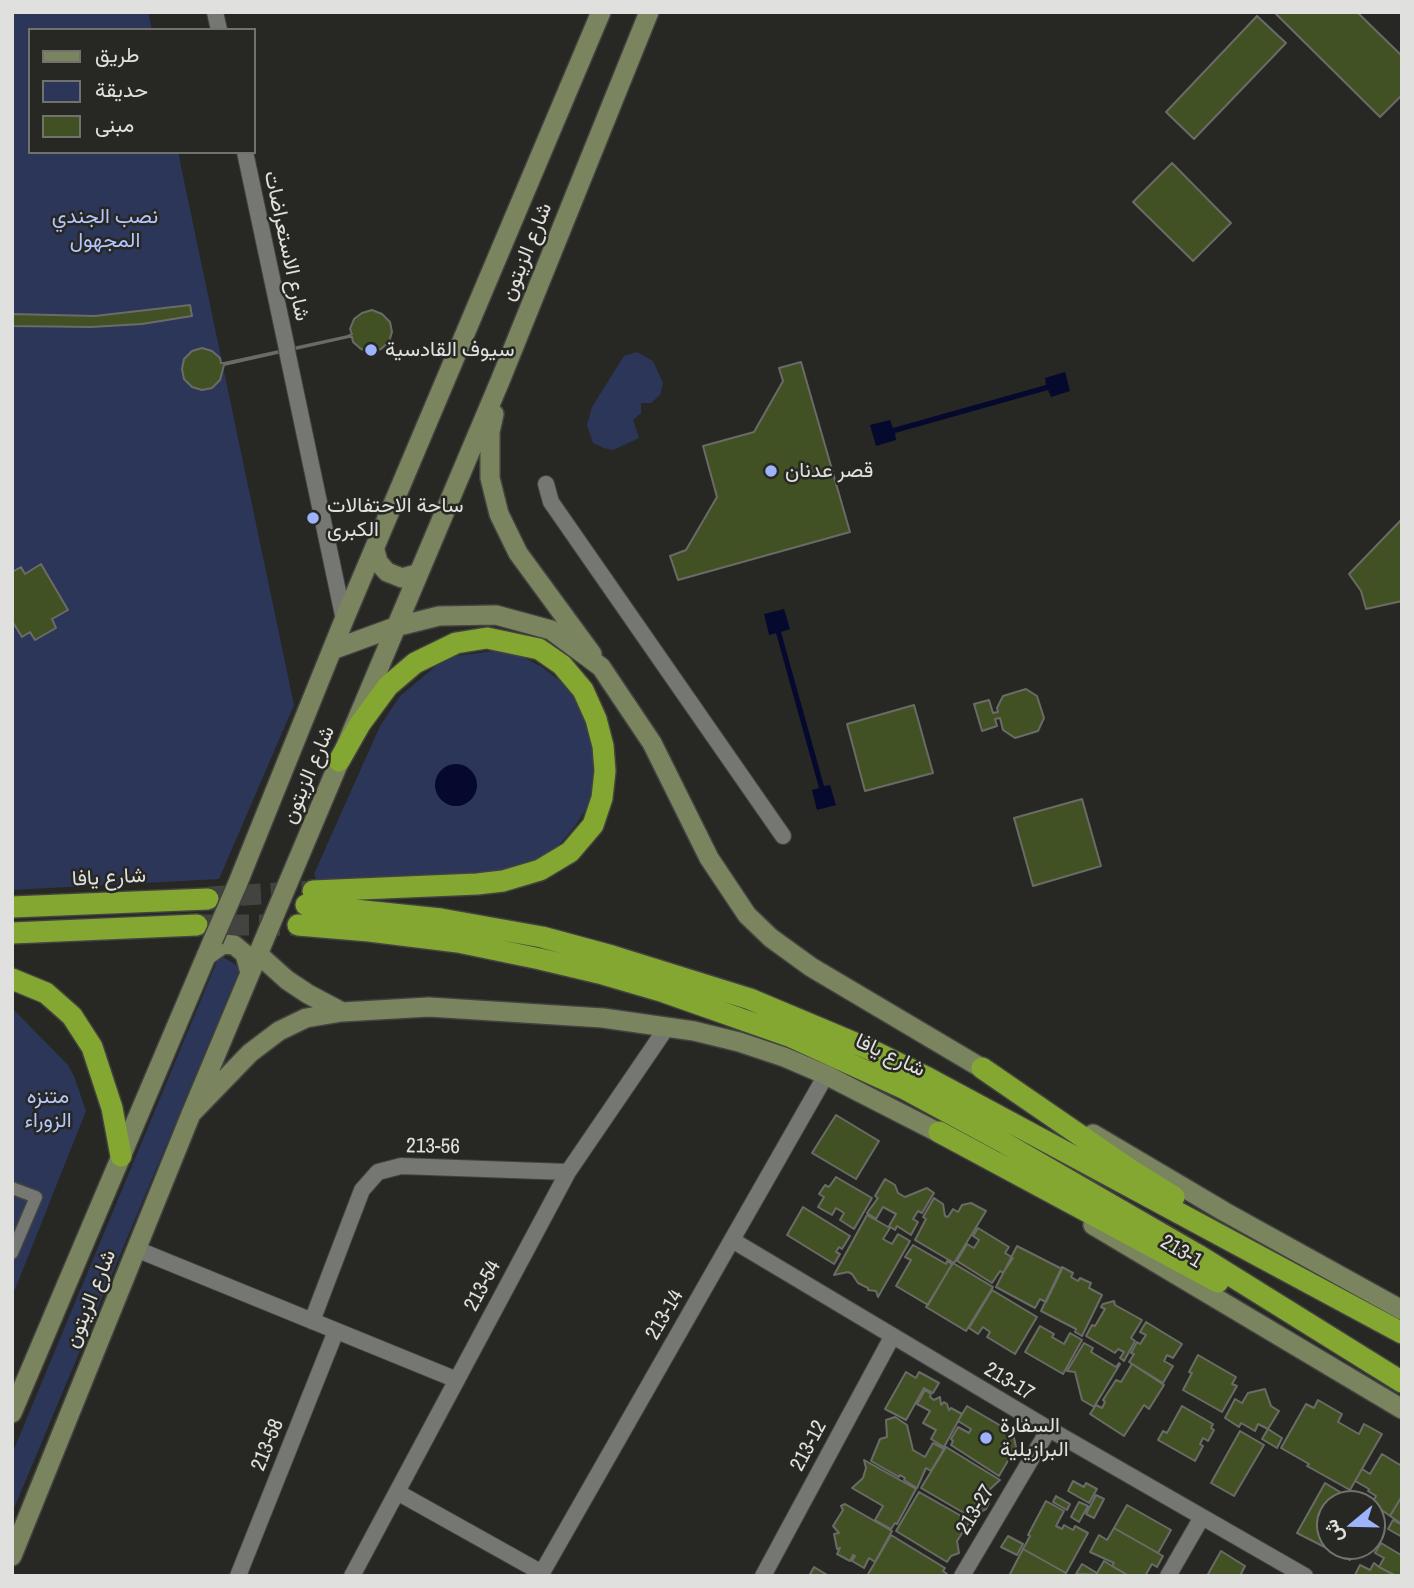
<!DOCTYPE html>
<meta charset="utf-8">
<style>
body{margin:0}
#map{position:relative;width:1414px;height:1588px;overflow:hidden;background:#272824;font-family:"Archivo Narrow",Vazirmatn,sans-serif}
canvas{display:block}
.frame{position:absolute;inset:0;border:14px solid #e0e1de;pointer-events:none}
.legend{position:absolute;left:28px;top:28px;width:228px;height:126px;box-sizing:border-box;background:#272824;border:2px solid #71726e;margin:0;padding:9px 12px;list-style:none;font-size:21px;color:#e0e1de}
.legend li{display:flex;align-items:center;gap:14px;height:35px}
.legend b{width:35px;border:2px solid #71726e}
.north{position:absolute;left:1316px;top:1490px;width:70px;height:70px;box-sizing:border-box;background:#272824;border:2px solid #71726e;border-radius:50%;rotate:251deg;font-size:19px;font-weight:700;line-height:28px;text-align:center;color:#e0e1de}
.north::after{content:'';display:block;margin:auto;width:24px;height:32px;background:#9db4fd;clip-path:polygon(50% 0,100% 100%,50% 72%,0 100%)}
</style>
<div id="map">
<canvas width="1414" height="1588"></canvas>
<div class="frame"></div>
<ul class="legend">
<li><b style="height:9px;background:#7a855f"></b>طريق</li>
<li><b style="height:19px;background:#2c3658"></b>حديقة</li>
<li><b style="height:19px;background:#425124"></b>مبنى</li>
</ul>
<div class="north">ش</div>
</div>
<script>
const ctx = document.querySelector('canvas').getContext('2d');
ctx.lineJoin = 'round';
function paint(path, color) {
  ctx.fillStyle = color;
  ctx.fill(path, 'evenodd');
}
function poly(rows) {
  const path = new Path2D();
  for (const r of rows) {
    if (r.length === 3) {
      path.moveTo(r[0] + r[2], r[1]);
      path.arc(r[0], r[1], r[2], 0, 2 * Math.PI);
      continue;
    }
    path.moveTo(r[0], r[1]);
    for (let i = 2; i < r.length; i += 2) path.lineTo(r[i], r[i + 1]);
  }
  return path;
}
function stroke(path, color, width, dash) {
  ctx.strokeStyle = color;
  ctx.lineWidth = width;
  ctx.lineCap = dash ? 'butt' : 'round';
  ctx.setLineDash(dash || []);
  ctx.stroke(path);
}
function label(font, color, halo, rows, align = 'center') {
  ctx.font = font + ' "Archivo Narrow",Vazirmatn,sans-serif';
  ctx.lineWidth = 5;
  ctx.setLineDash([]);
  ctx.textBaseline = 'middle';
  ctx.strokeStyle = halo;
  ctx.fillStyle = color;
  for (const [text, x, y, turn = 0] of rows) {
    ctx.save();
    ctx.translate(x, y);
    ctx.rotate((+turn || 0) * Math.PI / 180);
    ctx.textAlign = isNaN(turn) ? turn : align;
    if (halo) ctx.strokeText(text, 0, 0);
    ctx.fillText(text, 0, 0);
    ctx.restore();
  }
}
paint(poly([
 [12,12,148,12,152,30,30,30,30,152,178,152,294,705,219,879,12,890],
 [637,352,653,361,663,383,660,395,651,403,641,403,641,413,633,420,639,438,613,450,604,448,593,443,587,425,592,407,624,356],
 [495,651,521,656,542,667,561,682,574,697,585,719,592,740,595,765,593,788,586,809,575,826,558,846,534,861,510,869,489,873,317,881,314,874,380,726,400,696,436,666,455,656],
 [223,957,236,965,239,971,12,1513,12,1454,218,959],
 [12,1008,68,1065,74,1076,86,1111,12,1297]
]), '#2c3658');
paint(poly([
 [1065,372,1070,391,1051,397,1048,390,895,433,896,440,876,446,870,425,890,420,893,428,1046,385,1045,378],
 [784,609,790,629,781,632,824,786,830,785,836,805,817,810,812,790,819,788,776,633,769,635,764,614],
 [456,785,21]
]), '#05092d');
const building = poly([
 [1274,12,1357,12,1402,56,1402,95,1380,117,1274,12],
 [1257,16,1286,43,1194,139,1166,112,1257,16],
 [1172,163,1231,223,1193,261,1133,202,1172,163],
 [190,305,192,316,142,324,91,327,12,326,12,314,95,316,190,305],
 [372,310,382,314,390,322,392,332,389,342,381,349,371,352,361,349,353,342,352,337,349,337,224,365,220,380,212,388,202,390,192,387,184,379,182,369,184,359,192,351,202,348,212,351,220,358,221,363,224,363,348,336,352,334,350,329,354,319,362,313,372,310],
 [801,362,850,532,678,580,670,556,686,550,717,497,703,446,754,432,783,381,779,368,801,362],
 [1402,519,1402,601,1366,609,1361,591,1349,574,1402,519],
 [41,564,68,610,52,619,56,628,35,640,30,632,22,637,12,621,12,572,21,567,25,574,41,564],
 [1026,689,1037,696,1044,718,1038,731,1015,738,1003,730,1000,718,995,719,997,726,982,731,974,704,989,700,993,713,998,712,997,708,1003,696,1026,689],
 [914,705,933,773,865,791,847,724,914,705],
 [1082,799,1101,866,1033,886,1014,818,1082,799],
 [836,1115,879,1141,856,1179,812,1153,836,1115],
 [836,1177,872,1198,854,1229,840,1220,844,1213,836,1208,832,1215,818,1207,824,1197,819,1194,825,1185,829,1187,836,1177],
 [885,1179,895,1185,898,1193,905,1197,927,1188,934,1193,922,1213,918,1211,913,1219,918,1222,911,1235,897,1226,895,1230,889,1226,896,1214,883,1207,876,1219,867,1213,878,1198,875,1196,885,1179],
 [934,1198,943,1204,945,1216,948,1217,953,1209,958,1212,962,1205,971,1203,986,1211,954,1263,915,1240,926,1219,923,1217,934,1198],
 [803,1207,850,1236,842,1249,839,1247,836,1252,840,1254,834,1264,787,1235,803,1207],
 [867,1215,890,1228,883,1239,892,1244,898,1234,910,1241,878,1297,876,1291,868,1290,868,1288,858,1283,852,1274,848,1272,834,1275,867,1215],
 [978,1228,1009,1247,1005,1253,1013,1258,1003,1273,1000,1271,992,1283,957,1261,967,1244,974,1248,979,1240,973,1236,978,1228],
 [913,1245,946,1264,947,1261,952,1264,928,1305,896,1286,911,1260,905,1257,913,1245],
 [1017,1246,1062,1269,1046,1302,1040,1299,1035,1308,996,1287,1017,1246],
 [953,1263,993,1287,966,1331,926,1307,953,1263],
 [1062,1267,1073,1273,1071,1277,1078,1281,1080,1278,1091,1283,1089,1288,1102,1295,1082,1336,1075,1332,1076,1329,1041,1311,1062,1267],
 [992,1290,1037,1317,1015,1354,987,1337,990,1332,983,1327,978,1334,969,1328,992,1290],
 [1114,1301,1115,1305,1142,1320,1131,1338,1135,1341,1124,1361,1120,1358,1124,1352,1118,1349,1115,1353,1086,1336,1092,1325,1095,1326,1105,1309,1101,1307,1103,1304,1114,1301],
 [1146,1322,1182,1344,1173,1358,1167,1355,1164,1361,1173,1366,1163,1383,1129,1362,1134,1354,1131,1353,1137,1342,1140,1344,1146,1335,1140,1332,1146,1322],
 [1040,1326,1054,1334,1052,1337,1064,1344,1070,1333,1082,1340,1063,1374,1025,1352,1040,1326],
 [1084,1343,1093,1348,1091,1352,1116,1367,1119,1363,1120,1364,1094,1407,1082,1400,1075,1372,1067,1371,1084,1343],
 [1198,1355,1236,1377,1232,1384,1237,1386,1222,1412,1183,1390,1192,1373,1189,1372,1198,1355],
 [1132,1364,1164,1385,1149,1409,1144,1405,1124,1436,1090,1414,1096,1405,1102,1408,1105,1402,1103,1400,1116,1380,1121,1382,1132,1364],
 [906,1372,916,1378,919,1372,939,1383,933,1393,924,1388,906,1420,885,1409,906,1372],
 [1265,1389,1271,1406,1279,1411,1268,1429,1258,1424,1255,1431,1241,1423,1239,1427,1225,1418,1235,1399,1242,1403,1248,1393,1265,1389],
 [925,1390,931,1394,930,1397,934,1400,940,1397,941,1405,944,1402,947,1404,949,1410,951,1408,962,1414,944,1447,931,1439,936,1430,923,1423,930,1411,917,1404,925,1390],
 [1318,1400,1342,1414,1338,1422,1359,1434,1364,1424,1382,1434,1350,1490,1307,1466,1309,1464,1281,1448,1306,1404,1314,1408,1318,1400],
 [967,1406,1013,1433,1016,1447,999,1476,951,1445,953,1441,951,1439,958,1427,969,1433,971,1429,958,1421,967,1406],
 [1182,1406,1213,1424,1211,1428,1214,1430,1208,1441,1203,1438,1200,1444,1203,1446,1195,1461,1158,1440,1163,1431,1167,1433,1182,1406],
 [895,1417,907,1425,913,1450,925,1457,933,1443,944,1449,931,1471,926,1468,917,1488,904,1480,905,1478,900,1475,899,1477,871,1461,880,1439,887,1437,886,1420,895,1417],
 [1268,1429,1282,1438,1277,1448,1262,1439,1268,1429],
 [1240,1431,1264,1445,1234,1496,1211,1483,1240,1431],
 [946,1447,1000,1480,989,1490,989,1503,986,1509,975,1515,976,1520,921,1488,946,1447],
 [1382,1454,1400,1465,1402,1462,1402,1496,1390,1516,1372,1503,1376,1496,1368,1491,1369,1489,1355,1481,1362,1469,1370,1474,1382,1454],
 [864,1460,916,1489,897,1524,895,1523,891,1529,875,1520,883,1506,852,1488,863,1478,866,1468,864,1460],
 [1073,1481,1084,1487,1086,1483,1097,1489,1089,1503,1068,1491,1073,1481],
 [1325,1483,1340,1492,1334,1503,1336,1504,1330,1504,1330,1546,1359,1546,1350,1560,1297,1533,1325,1483],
 [919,1492,970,1521,957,1541,959,1553,951,1556,947,1562,896,1531,919,1492],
 [1096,1495,1104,1499,1094,1518,1086,1514,1096,1495],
 [1056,1496,1070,1504,1067,1510,1053,1502,1056,1496],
 [1402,1496,1402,1524,1390,1516,1402,1496],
 [1046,1501,1064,1511,1056,1526,1062,1529,1064,1525,1073,1530,1075,1526,1088,1533,1066,1573,1023,1549,1030,1536,1028,1535,1046,1501],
 [1079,1502,1088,1506,1079,1522,1071,1517,1079,1502],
 [845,1504,892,1531,875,1562,869,1558,864,1568,852,1561,855,1556,853,1555,850,1561,837,1554,840,1548,837,1549,834,1534,839,1533,833,1526,843,1510,841,1506,845,1504],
 [1127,1505,1171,1530,1158,1553,1114,1528,1127,1505],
 [1393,1520,1402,1525,1402,1537,1388,1529,1393,1520],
 [1114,1528,1163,1556,1157,1567,1152,1564,1145,1576,1129,1576,1112,1566,1114,1563,1090,1552,1099,1535,1107,1540,1114,1528],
 [891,1535,945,1568,943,1571,947,1574,946,1576,867,1576,891,1535],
 [1008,1536,1023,1544,1017,1555,1001,1547,1008,1536],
 [1381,1543,1401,1555,1402,1553,1401,1576,1396,1576,1379,1567,1384,1558,1375,1553,1381,1543],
 [1023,1549,1066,1573,1065,1576,1009,1576,1023,1549],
 [1221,1551,1245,1566,1240,1576,1207,1576,1221,1551],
 [1104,1561,1129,1576,1076,1574,1082,1564,1097,1573,1104,1561],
 [1374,1563,1379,1567,1396,1576,1355,1575,1360,1565,1370,1570,1374,1563],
 [814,1567,829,1576,809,1576,814,1567]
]);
paint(building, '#425124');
stroke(building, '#6a6b67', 2);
stroke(poly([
 [209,897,313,891],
 [197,925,298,925]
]), '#434440', 21, [21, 10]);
const pedestrian = poly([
 [12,1188,36,1197,12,1253]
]);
const minor = poly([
 [215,12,219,30],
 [245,152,287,349],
 [287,351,344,620],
 [546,484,551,502,783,836],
 [732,1240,1049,1429,1305,1576],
 [136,1249,457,1380],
 [312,1321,362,1190,378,1172,401,1166,568,1172],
 [397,1492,542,1573],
 [238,1576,336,1331],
 [352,1576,568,1172,667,1027],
 [540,1576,826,1075],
 [763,1576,892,1337],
 [962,1576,1049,1429],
 [1168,1576,1202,1517]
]);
const secondary = poly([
 [494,414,490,432,490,478,499,514,518,553,592,654],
 [375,550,378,562,387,572,402,578,417,574],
 [332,650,395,627,439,616,496,615,551,630,601,667,652,743,709,858,747,915,771,938,811,967,995,1076],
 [288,883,500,381,649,12],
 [237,885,344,620,601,12],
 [258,954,287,980,308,994,342,1012],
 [206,956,223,944,234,945,245,954,250,973],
 [191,1114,250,1053,279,1031,306,1018,342,1012,429,1007,603,1018,694,1031,739,1042,784,1057,826,1075,951,1139],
 [1093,1134,1225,1212,1402,1310],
 [1093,1225,1402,1409],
 [12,1413,213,940],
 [12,1556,191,1114,264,940]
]);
const motorway = poly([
 [313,891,477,884,503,881,540,870,570,852,593,825,602,798,605,771,603,746,596,719,583,690,562,665,539,649,487,638,456,643,415,663,388,686,360,724,339,761],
 [306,905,441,919,542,937,612,956,750,999,869,1049,928,1078,1402,1333],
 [12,907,208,899],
 [298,925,369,931,458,942,540,959,599,973,664,992,789,1036,905,1089,1001,1141,1198,1255,1402,1382],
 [12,933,197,925],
 [12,979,46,993,72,1016,92,1047,112,1108,121,1156],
 [982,1068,1129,1169,1174,1197],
 [939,1132,1218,1282]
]);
stroke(pedestrian, '#424340', 15);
stroke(minor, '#424340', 18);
stroke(secondary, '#424340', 22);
stroke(motorway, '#424340', 24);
stroke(pedestrian, '#757772', 12);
stroke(minor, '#757772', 16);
stroke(secondary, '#7a855f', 19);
stroke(motorway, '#84a732', 21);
const secondaryBridge = poly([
 [213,940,237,885],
 [264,940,288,883]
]);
stroke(secondaryBridge, '#424340', 22, []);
stroke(secondaryBridge, '#7a855f', 19);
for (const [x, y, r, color] of [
 [371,350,7,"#9db4fd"],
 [771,471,7,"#9db4fd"],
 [313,518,7,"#9db4fd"],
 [986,1438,7,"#9db4fd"]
]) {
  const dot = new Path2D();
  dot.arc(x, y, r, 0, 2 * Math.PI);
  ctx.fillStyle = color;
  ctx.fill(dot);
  stroke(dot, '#272824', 2.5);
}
label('21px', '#b4c6fe', '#272824', [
 ["نصب الجندي",105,217],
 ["المجهول",105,241],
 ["متنزه",48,1097],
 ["الزوراء",48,1121]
]);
label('21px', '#e0e1de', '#272824', [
 ["شارع الاستعراضات",286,246,78],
 ["شارع الزيتون",527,252,-68],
 ["شارع الزيتون",309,775,-67],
 ["شارع يافا",109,878,-3],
 ["شارع يافا",890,1056,25],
 ["213-56",433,1147,1],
 ["213-1",1181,1252,31],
 ["213-54",483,1286,-62],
 ["شارع الزيتون",91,1299,-68],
 ["213-14",665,1315,-60],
 ["213-17",1009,1382,31],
 ["213-58",268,1445,-68],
 ["213-12",809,1446,-62],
 ["213-27",976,1510,-59]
]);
label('21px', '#e0e1de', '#272824', [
 ["سيوف القادسية",385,350],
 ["قصر عدنان",785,471],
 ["ساحة الاحتفالات",327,506],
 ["الكبرى",327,530],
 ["السفارة",1000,1426],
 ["البرازيلية",1000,1450]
], 'left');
</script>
